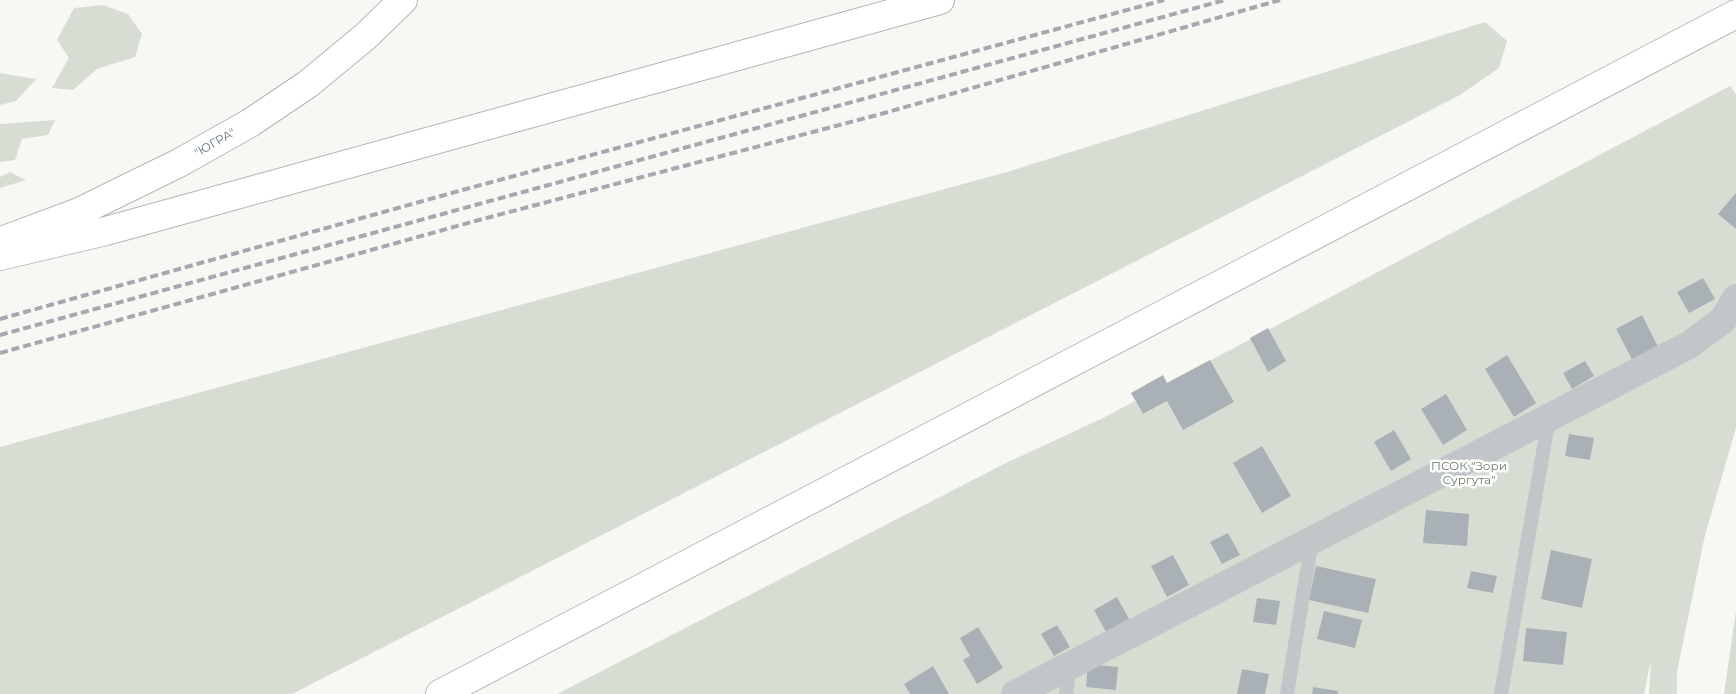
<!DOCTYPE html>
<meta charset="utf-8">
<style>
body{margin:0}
canvas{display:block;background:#f7f7f3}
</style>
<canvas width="1736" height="694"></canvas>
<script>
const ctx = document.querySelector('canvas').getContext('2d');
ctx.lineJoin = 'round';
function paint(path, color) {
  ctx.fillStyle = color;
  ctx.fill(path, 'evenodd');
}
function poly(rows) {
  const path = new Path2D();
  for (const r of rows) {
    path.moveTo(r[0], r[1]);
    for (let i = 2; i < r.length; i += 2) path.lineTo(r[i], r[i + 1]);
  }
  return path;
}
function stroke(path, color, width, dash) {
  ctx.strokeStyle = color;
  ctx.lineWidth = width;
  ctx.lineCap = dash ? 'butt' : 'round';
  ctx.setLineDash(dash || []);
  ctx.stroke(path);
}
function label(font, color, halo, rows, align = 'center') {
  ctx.font = font + ' Montserrat,sans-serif';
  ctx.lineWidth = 5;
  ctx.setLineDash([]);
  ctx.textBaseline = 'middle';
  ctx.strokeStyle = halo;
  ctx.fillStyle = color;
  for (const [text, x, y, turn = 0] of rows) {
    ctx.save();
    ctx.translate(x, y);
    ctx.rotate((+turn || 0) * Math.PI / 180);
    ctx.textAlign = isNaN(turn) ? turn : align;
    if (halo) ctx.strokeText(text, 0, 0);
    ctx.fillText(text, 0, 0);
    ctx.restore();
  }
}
paint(poly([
 [103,5,128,14,142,34,135,57,97,69,73,90,52,88,69,58,57,40,74,8],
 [1485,22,1507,41,1499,68,1460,95,292,694,0,694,0,447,1007,172],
 [0,73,36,79,16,101,0,105],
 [1730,86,1736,94,1736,428,1705,535,1677,672,1677,694,1649,694,1651,660,1644,694,557,694,1004,464,1101,419,1135,401,1143,414,1167,401,1160,387],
 [55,120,48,135,22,139,15,160,0,162,0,124],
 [10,172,26,180,0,188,0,177],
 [1736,611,1736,694,1724,694]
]), '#d8ddd4');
paint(poly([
 [1736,193,1736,229,1718,214],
 [1703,278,1715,299,1689,313,1677,292],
 [1642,315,1659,349,1634,363,1616,329],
 [1268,328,1286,361,1268,372,1250,338],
 [1507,355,1536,403,1514,417,1485,369],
 [1210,360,1234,402,1183,430,1167,401,1143,414,1131,393,1163,375,1167,383],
 [1585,361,1594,376,1572,389,1563,373],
 [1446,394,1467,430,1443,445,1421,409],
 [1394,430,1411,459,1391,471,1374,442],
 [1569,434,1594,438,1590,460,1565,456],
 [1262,446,1291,496,1262,513,1233,463],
 [1426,510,1469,514,1467,546,1423,543],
 [1228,533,1240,555,1222,564,1210,542],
 [1551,550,1592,559,1582,608,1541,599],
 [1173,555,1189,585,1167,597,1151,566],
 [1316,566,1376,579,1368,613,1309,600],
 [1471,571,1497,576,1493,593,1467,588],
 [1117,597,1129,619,1106,632,1094,610],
 [1257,598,1280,601,1276,625,1253,622],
 [1324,611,1362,620,1355,648,1317,639],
 [1057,625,1070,647,1054,656,1041,634],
 [978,627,1003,668,977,684,963,660,970,656,960,638],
 [1526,628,1567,632,1563,665,1523,661],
 [1088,664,1118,667,1116,690,1086,687],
 [933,666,949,694,910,694,904,684],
 [1242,669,1269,674,1265,694,1237,694],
 [1313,687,1338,691,1338,694,1312,694]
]), '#a9b1b6');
const secondary = poly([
 [440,694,1736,14]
]);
const highway = poly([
 [4,240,79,212,179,163,250,123,308,84,366,36,403,0],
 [0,256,106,231,940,0]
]);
stroke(secondary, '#b4babe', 30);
stroke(highway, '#b3b7ba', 30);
stroke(poly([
 [1066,694,1070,665],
 [1287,694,1312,540],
 [1501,694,1549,418]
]), '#c2c6c9', 14);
stroke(poly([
 [1015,694,1689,345,1723,320,1736,298]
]), '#c2c6c9', 28);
stroke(secondary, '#fff', 28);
stroke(highway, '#fff', 28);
stroke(poly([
 [0,319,466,189,1164,0],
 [0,335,1225,0],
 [0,353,479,220,881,114,1280,0]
]), '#a3a9ae', 4, [8, 4]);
label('12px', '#667784', '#fff', [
 ["\"ЮГРА\"",215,143,-30]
]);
label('12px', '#697b64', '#fff', [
 ["ПСОК \"Зори",1469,466],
 ["Сургута\"",1469,480]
]);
</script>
